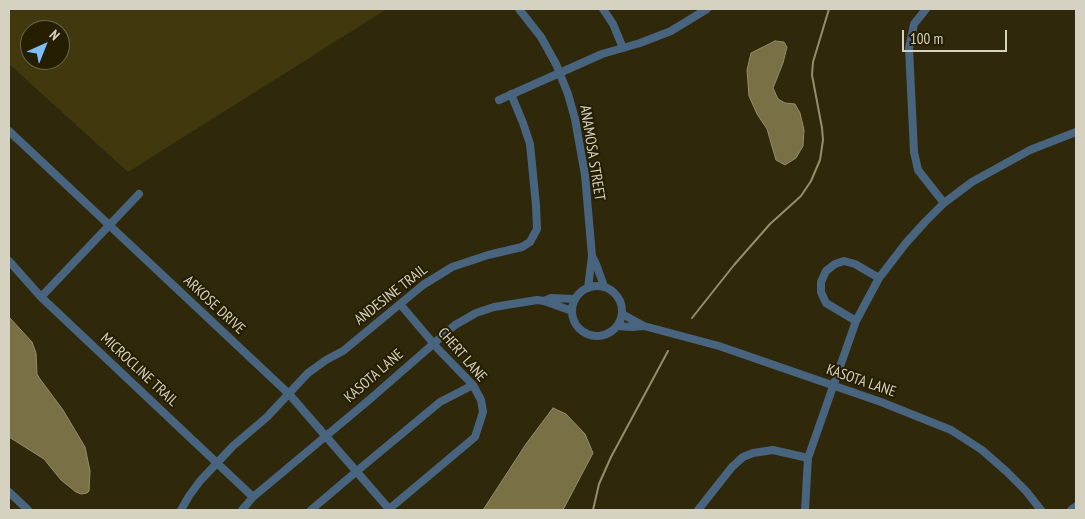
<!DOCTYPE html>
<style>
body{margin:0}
#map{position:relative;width:1085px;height:519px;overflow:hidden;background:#2f280b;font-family:"PT Sans Narrow",sans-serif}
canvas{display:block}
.frame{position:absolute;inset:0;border:10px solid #d6d2c2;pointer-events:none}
.north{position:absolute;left:20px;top:20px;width:50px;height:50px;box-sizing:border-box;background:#251e02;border:1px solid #6c664f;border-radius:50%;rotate:44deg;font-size:14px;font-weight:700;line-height:20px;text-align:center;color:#d6d2c2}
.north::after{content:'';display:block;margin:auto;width:18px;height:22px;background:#7dbef9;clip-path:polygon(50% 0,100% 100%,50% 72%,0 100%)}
.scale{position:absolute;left:902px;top:30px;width:105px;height:22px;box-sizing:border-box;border:2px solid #d6d2c2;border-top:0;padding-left:6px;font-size:15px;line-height:18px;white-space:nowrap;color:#d6d2c2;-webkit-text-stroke:4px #251e02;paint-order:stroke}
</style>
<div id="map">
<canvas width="1085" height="519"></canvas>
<div class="frame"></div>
<div class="north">N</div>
<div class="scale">100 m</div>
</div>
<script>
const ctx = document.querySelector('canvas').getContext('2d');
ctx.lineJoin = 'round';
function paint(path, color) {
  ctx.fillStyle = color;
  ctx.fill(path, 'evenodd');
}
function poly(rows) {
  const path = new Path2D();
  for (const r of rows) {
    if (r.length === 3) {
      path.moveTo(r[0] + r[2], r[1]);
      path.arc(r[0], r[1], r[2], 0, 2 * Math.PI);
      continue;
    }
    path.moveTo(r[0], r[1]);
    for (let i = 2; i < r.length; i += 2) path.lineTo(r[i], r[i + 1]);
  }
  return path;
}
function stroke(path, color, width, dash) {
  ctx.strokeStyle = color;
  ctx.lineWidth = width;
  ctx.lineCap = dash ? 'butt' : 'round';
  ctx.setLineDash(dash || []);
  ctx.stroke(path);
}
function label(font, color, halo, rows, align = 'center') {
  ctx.font = font + ' "PT Sans Narrow",sans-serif';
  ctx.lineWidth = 4;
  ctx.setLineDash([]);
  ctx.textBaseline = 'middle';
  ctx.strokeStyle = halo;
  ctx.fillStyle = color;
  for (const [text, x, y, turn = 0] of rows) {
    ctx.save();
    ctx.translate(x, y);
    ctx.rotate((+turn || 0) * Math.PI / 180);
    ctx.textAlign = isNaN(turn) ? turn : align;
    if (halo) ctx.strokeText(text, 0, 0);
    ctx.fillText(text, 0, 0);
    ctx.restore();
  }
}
paint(poly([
 [9,9,387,9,128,172,9,64],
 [30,30,60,30,60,60,30,60]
]), '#42380e');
const water = poly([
 [775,41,784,42,787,47,783,63,773,88,778,99,785,103,795,104,800,113,804,130,803,146,796,158,785,165,776,160,767,129,757,114,749,96,747,70,751,53,775,41],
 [9,317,32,342,36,353,37,374,40,379,63,410,85,447,90,471,89,491,87,493,81,494,76,492,61,480,44,459,9,437,9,317],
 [553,408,566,414,585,434,593,453,564,508,562,510,483,510,526,444,553,408]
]);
paint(water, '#7a7045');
stroke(water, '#968d6a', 1);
stroke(poly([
 [692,318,734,265,770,224,801,196,811,181,820,160,823,140,822,128,812,75,813,62,829,9],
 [593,510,599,484,611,457,668,351]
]), '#968d6a', 2);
stroke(poly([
 [519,9,541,37,556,64,568,94,575,119,585,175,592,256,588,288],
 [603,9,613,24,623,48],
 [926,9,914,24,909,48,914,152,918,170,944,203],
 [499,100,602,54,640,43,671,31,707,9],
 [9,131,289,394,390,510],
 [592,256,596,264,604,286],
 [9,261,41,297,253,497],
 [597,311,25],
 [41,297,139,194],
 [544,301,551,298,575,299],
 [622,314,644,326,719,346,881,402,951,430,982,450,1007,472,1026,491,1041,510],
 [856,321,826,303,821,292,821,282,826,271,835,264,844,261,855,264,879,278],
 [617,326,632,327,644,326],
 [9,492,28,510],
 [181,510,189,496,200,481,233,446,267,417,308,373,326,360,343,351,423,285,452,267,488,255,522,247,530,242,537,229,536,205,530,144,523,123,511,94],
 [242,510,253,497,369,400,455,325,476,313,494,307,537,300,544,301,572,311],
 [311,510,357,471,440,402,473,385],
 [388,510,475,437,483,412,481,400,473,385,439,350,400,304],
 [698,510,732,467,743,457,753,453,773,450,808,458],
 [805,510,808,458,856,321,879,278,906,243,925,222,944,203,972,182,1030,150,1076,132],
 [1071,510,1076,506]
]), '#48647f', 8);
label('15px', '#d6d2c2', '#251e02', [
 ["ANAMOSA STREET",592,153,81],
 ["ANDESINE TRAIL",391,295,-38],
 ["ARKOSE DRIVE",214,305,43],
 ["CHERT LANE",462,355,49],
 ["MICROCLINE TRAIL",139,370,43],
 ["KASOTA LANE",374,376,-41],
 ["KASOTA LANE",861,381,19]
]);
</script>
